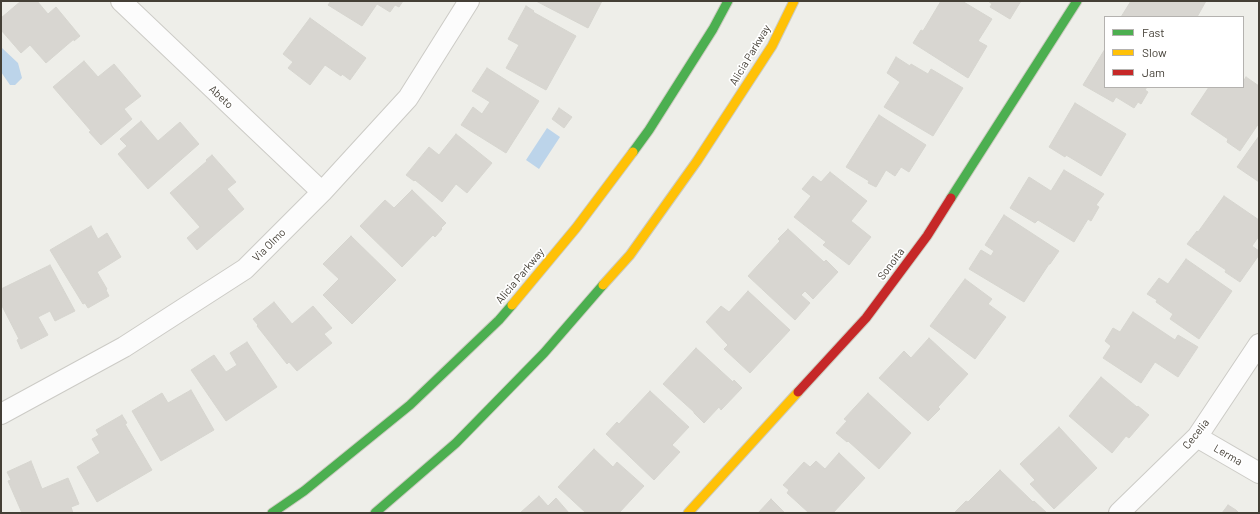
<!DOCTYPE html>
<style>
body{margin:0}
#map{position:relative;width:1260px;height:514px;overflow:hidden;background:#eeeee9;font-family:Barlow,sans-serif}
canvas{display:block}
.frame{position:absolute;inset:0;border:2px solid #443f36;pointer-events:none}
.legend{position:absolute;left:1104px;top:16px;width:140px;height:72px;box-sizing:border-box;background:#fff;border:1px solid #b4b2af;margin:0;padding:5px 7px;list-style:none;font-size:12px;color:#443f36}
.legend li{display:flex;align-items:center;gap:8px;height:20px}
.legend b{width:20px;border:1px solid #b4b2af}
</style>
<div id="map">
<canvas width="1260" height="514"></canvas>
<div class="frame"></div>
<ul class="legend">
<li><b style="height:5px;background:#4caf50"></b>Fast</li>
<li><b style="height:5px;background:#ffc107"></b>Slow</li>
<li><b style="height:5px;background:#c62828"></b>Jam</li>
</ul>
</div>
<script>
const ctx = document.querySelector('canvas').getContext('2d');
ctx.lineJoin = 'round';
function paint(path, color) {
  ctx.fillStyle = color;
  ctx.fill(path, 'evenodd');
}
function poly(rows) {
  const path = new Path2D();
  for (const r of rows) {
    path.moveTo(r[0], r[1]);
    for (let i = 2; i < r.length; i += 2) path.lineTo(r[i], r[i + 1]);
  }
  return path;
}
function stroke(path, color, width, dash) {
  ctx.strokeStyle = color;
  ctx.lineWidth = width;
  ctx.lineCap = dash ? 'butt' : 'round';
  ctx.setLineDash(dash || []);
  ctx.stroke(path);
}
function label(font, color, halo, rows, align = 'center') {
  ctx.font = font + ' Barlow,sans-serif';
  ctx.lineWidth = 3.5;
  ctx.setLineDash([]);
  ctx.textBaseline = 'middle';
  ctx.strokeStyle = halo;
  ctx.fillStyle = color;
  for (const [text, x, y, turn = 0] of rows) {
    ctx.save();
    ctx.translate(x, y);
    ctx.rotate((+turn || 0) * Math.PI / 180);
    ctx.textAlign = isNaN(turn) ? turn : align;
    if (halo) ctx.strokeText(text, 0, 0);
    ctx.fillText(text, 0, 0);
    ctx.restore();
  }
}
paint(poly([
 [2,48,18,63,22,78,15,85,10,85,1,72,1,49],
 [547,128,560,137,539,169,526,160]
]), '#bcd4ea');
const building = poly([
 [21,1,37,1,48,14,56,7,80,36,74,41,74,39,46,63,30,45,21,53,1,30,1,18,21,1],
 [331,1,403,1,399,7,395,5,390,12,377,4,362,26,328,5,331,1],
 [536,1,602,1,588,28,536,1],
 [941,1,962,1,992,19,978,41,987,46,968,78,913,43,921,30,923,31,941,1],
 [988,1,1021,1,1010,19,990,7,992,4,988,1],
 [1131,1,1206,1,1197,17,1121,17,1131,1],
 [526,6,534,11,533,12,576,36,546,90,506,68,519,45,508,39,526,6],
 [310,18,366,58,350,80,342,74,341,76,325,65,310,85,288,68,293,62,283,54,310,18],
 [1105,49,1105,87,1147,87,1145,90,1148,92,1141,104,1138,102,1134,108,1116,97,1113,102,1083,85,1105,49],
 [896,57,910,66,911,64,928,74,931,69,963,88,933,136,884,107,900,82,887,73,896,57],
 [84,61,98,77,114,64,141,96,124,109,132,119,101,145,89,132,91,131,53,87,84,61],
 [487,68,539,101,506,153,461,125,473,107,482,114,490,102,472,91,487,68],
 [1246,77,1259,86,1259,123,1240,151,1227,142,1228,139,1191,114,1209,87,1243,87,1243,82,1246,77],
 [1075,103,1126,134,1101,176,1066,155,1065,157,1049,147,1075,103],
 [559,108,572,117,564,128,552,119,559,108],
 [879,115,926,145,909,172,901,167,895,176,886,170,876,187,868,183,869,181,846,167,879,115],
 [141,121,158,141,180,122,199,144,148,189,118,154,127,146,120,139,141,121],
 [456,134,492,163,467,193,456,184,442,202,415,180,414,181,406,175,429,147,439,155,456,134],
 [1259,136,1259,182,1237,167,1259,136],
 [212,155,236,182,227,189,244,209,197,250,187,238,200,227,170,193,207,161,206,160,212,155],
 [1064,170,1104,194,1096,205,1099,207,1091,221,1088,219,1074,242,1038,220,1035,223,1010,208,1029,177,1051,191,1064,170],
 [830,172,867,201,851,221,871,237,849,265,823,245,826,242,794,217,811,196,802,189,813,176,821,182,830,172],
 [412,190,446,223,441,228,442,229,435,237,433,235,402,267,360,226,385,200,394,208,412,190],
 [1224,196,1259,220,1259,236,1252,246,1259,251,1259,255,1240,282,1225,272,1226,270,1187,244,1197,231,1198,232,1224,196],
 [1004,215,1059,251,1050,264,1049,264,1024,302,969,269,981,250,991,256,994,251,985,245,1004,215],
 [91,226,98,239,107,233,121,257,97,272,107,289,106,290,109,296,88,308,85,303,83,304,50,250,91,226],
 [788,229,824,262,826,260,838,272,813,299,805,291,801,295,810,303,795,320,748,276,780,241,778,239,788,229],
 [351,236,396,280,352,324,323,295,339,279,323,264,351,236],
 [1186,259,1232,291,1199,339,1170,319,1173,314,1156,302,1157,300,1147,294,1159,278,1168,284,1186,259],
 [50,265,75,311,55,321,50,311,38,317,48,335,21,349,17,340,19,339,1,304,1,289,50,265],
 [965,279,992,299,988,304,1006,317,975,359,930,326,965,279],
 [748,291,790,330,750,373,724,349,728,345,706,322,721,306,729,312,748,291],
 [274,302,292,324,313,306,332,328,324,334,332,343,297,371,289,362,287,364,257,326,258,325,253,319,274,302],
 [1133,312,1175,340,1178,335,1198,347,1178,377,1155,362,1141,383,1103,358,1111,346,1105,341,1113,328,1120,332,1133,312],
 [929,338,968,374,938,407,940,409,928,421,879,378,904,351,911,358,929,338],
 [247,342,277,387,226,421,191,370,214,355,226,372,237,365,230,353,247,342],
 [696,348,733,382,734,380,742,388,721,410,719,407,704,423,694,413,694,412,663,384,696,348],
 [1101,377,1137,407,1138,406,1149,415,1129,438,1126,436,1112,453,1069,416,1101,377],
 [191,390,214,430,161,461,132,411,162,393,168,403,191,390],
 [650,391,689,427,672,445,680,452,654,480,606,434,617,422,619,424,650,391],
 [868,393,911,433,879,469,848,441,847,442,836,433,847,421,844,419,868,393],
 [122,415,127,423,125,424,152,470,97,502,77,467,100,453,92,439,99,435,96,430,122,415],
 [1059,427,1097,468,1054,509,1030,484,1035,480,1020,464,1059,427],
 [594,449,613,467,617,462,644,486,619,513,586,513,558,487,594,449],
 [839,453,865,478,833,513,809,513,787,493,789,490,783,485,804,462,810,467,816,461,825,469,839,453],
 [31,461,42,489,68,478,79,504,71,507,73,513,22,513,8,481,11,480,7,472,31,461],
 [1000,470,1033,502,1034,501,1047,513,955,512,966,501,968,502,1000,470],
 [539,496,548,506,556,498,569,513,520,513,539,496],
 [771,499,785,513,758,513,771,499],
 [1228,505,1236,510,1239,513,1222,513,1228,505]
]);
paint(building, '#d8d6d1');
stroke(building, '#d6d5cf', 1);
const street = poly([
 [121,1,322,192],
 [1,414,124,347,245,269,322,192,408,98,469,1],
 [1197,437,1259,473],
 [1119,513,1197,437,1259,344]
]);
const fast = poly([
 [633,152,649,130,713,29,728,1],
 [951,198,1077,1],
 [272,513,304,491,410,405,499,320,512,305],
 [375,513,456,443,544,353,603,285]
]);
const slow = poly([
 [603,285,630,255,697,161,772,46,794,1],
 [512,305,576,228,633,152],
 [688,513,798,392]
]);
const jam = poly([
 [798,392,866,318,927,236,951,198]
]);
stroke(street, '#cccbc6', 22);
stroke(fast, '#cccbc0', 11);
stroke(slow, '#cccbc0', 11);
stroke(jam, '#cccbc0', 11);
stroke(street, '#fcfcfc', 20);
stroke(fast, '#4caf50', 9);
stroke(slow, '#ffc107', 9);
stroke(jam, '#c62828', 9);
label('11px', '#443f36', '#fff', [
 ["Alicia Parkway",750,55,-59],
 ["Abeto",221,97,43],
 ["Via Olmo",269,245,-45],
 ["Sonoita",891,264,-53],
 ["Alicia Parkway",520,276,-50],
 ["Cecelia",1196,434,-51],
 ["Lerma",1228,455,30]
]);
</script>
